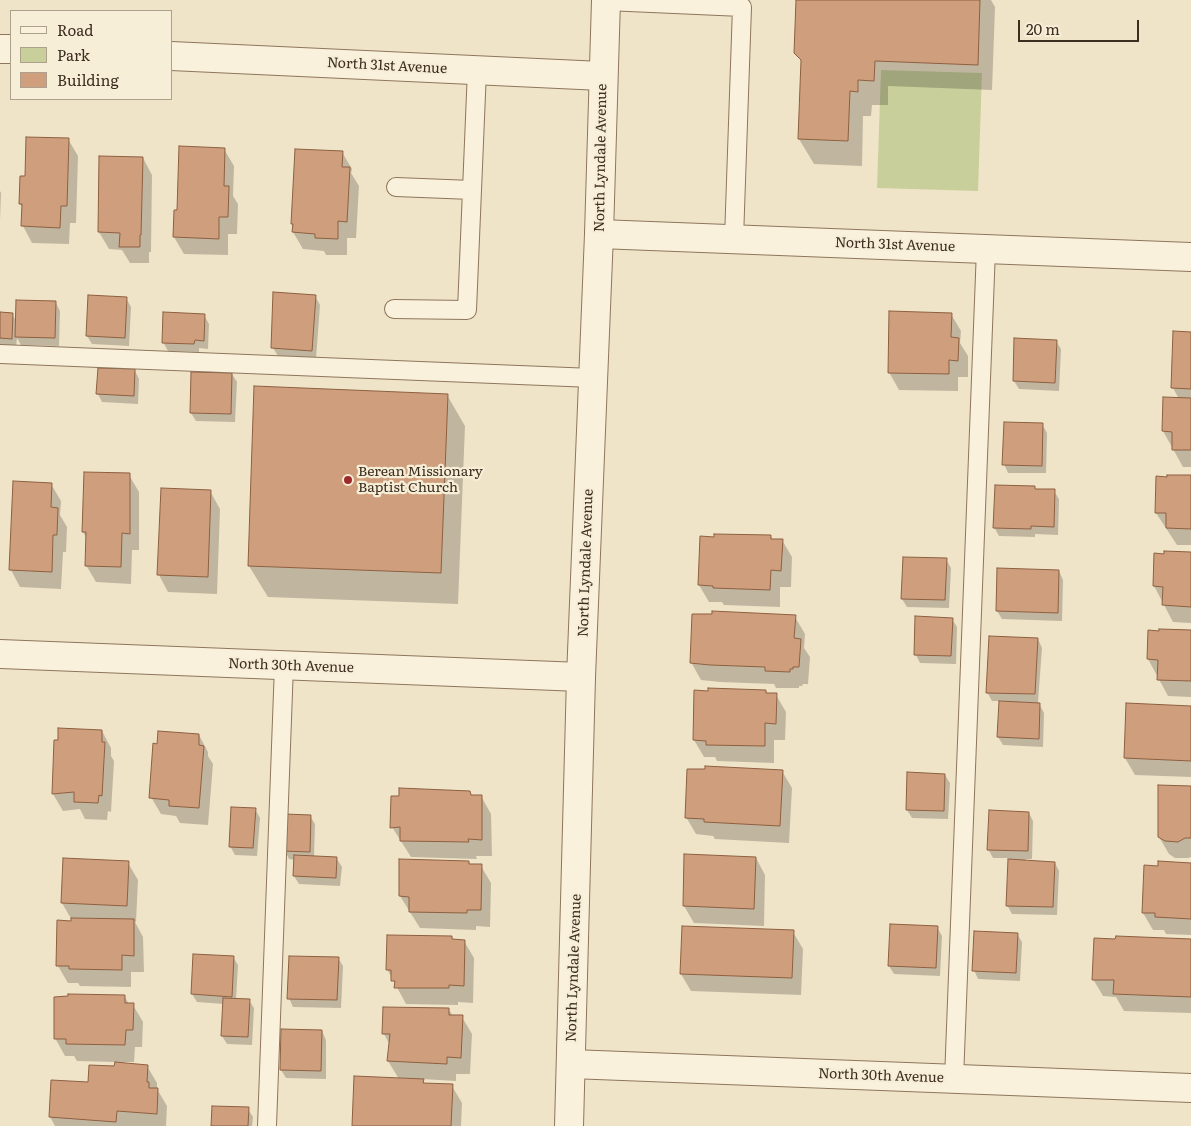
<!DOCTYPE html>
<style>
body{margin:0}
#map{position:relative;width:1191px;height:1126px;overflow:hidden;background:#f0e4c8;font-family:Literata,serif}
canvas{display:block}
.legend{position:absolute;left:10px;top:10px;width:162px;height:90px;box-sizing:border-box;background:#f7eed8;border:1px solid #ada18e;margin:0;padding:6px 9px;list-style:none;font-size:15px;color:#3d2e20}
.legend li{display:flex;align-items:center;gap:10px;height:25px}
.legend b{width:25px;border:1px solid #ada18e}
.scale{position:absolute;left:1018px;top:20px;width:121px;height:22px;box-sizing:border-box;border:2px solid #3d2e20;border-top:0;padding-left:6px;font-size:15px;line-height:18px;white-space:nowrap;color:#3d2e20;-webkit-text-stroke:4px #f7eed8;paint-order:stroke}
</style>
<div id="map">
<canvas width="1191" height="1126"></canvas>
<ul class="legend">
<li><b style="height:6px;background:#faf1dc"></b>Road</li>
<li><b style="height:14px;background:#c9cf9b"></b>Park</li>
<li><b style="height:14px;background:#cf9f7d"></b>Building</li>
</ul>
<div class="scale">20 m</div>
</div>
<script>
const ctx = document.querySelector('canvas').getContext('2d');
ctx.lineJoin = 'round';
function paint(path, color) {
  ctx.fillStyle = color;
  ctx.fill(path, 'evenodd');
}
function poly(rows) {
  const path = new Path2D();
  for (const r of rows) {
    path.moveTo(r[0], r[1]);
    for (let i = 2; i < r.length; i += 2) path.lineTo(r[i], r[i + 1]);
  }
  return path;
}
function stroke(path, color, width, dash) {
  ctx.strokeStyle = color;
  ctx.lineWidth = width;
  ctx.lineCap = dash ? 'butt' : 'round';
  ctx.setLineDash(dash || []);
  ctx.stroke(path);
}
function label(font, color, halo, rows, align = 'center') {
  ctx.font = font + ' Literata,serif';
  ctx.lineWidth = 4.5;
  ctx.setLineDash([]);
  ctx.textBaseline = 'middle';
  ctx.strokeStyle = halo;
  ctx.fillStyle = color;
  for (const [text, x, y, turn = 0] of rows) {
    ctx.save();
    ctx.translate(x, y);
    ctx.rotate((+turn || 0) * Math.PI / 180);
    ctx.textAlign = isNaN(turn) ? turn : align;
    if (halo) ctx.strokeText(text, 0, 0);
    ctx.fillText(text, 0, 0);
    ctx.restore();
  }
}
paint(poly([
 [881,70,982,73,978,191,877,188]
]), '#c9cf9b');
paint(poly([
 [797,0,991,0,995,7,992,90,888,86,888,105,872,105,871,116,863,116,862,166,814,164,799,139,802,63,796,52],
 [68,139,78,156,76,223,70,223,69,244,32,243,23,226,23,209,20,204,26,177],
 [224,149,234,166,233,196,238,204,237,234,228,234,228,255,184,254,174,237,178,211],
 [296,150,342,152,352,169,351,173,359,186,356,238,347,238,347,255,326,255,324,251,303,249,293,232,292,224],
 [100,157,143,158,152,175,151,252,149,252,149,263,130,263,122,250,109,249,99,232],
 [0,191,1,193,0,221],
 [315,296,320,305,316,359,278,356,273,348],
 [126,298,131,307,129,346,92,344,87,336],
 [56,303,60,311,59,346,21,345,17,338,16,347,0,346,0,314,12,314,16,321],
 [951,314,961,331,960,343,968,356,968,377,958,377,958,391,899,390,889,372],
 [204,315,209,324,208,349,199,348,199,352,168,351,163,342],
 [1191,333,1191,467,1183,467,1163,431,1179,399,1173,388],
 [1056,341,1061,349,1059,391,1019,389,1014,381],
 [135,371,139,379,138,404,102,402,98,394],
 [232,374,237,382,235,422,196,421,191,413],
 [447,395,465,426,458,604,268,597,249,566],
 [1042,424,1047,433,1046,473,1008,473,1004,464],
 [129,475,139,492,139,550,132,550,131,584,96,582,86,565,87,539,83,532],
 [1191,476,1191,545,1177,545,1156,513],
 [15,482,51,484,61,501,60,515,67,527,66,552,63,552,61,589,20,587,11,570],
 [1034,487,1036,490,1054,491,1059,499,1058,535,1035,534,1035,537,999,536,994,527],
 [210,491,220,509,217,594,168,592,159,575],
 [771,537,773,540,782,540,792,557,791,587,780,587,780,607,724,605,722,602,709,602,699,585],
 [1191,553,1191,623,1173,622,1154,586],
 [946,559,951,568,949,608,907,607,902,599],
 [1059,571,1063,580,1062,621,1002,619,997,611],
 [795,617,805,634,804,648,810,657,808,684,803,684,802,686,799,686,799,688,776,688,774,684,720,682,701,680,691,662],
 [952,619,957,627,956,664,920,663,916,655],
 [1191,631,1191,697,1168,696,1148,659],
 [1038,639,1042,648,1038,702,1044,713,1043,747,1003,745,998,737,1000,701,992,701,987,692],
 [766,691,768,694,776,695,786,712,785,740,774,740,774,763,717,761,715,757,704,757,694,740,709,692],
 [1191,707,1191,777,1135,775,1125,758],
 [102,731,111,748,111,756,114,761,111,812,108,811,107,820,85,819,80,809,63,811,53,794,56,741],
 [199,735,208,752,208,756,213,764,208,825,180,823,176,816,161,814,151,797,158,745],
 [782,771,792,788,789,843,715,839,713,836,696,834,686,817],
 [945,775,950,783,948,819,912,818,907,810],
 [1191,787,1191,857,1188,858,1175,858,1169,854,1159,837],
 [470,792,472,796,481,796,491,814,492,856,476,856,477,859,411,857,392,827],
 [255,809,260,818,257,856,235,855,230,846],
 [1029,813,1033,821,1032,859,1026,859,1026,861,1055,863,1059,871,1057,915,1012,914,1007,905,1009,858,993,858,988,849],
 [310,816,315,824,314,857,337,859,342,867,340,886,299,884,294,876,295,860,289,859,285,851],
 [756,858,765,875,764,926,694,923,684,906],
 [64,860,128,863,138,880,136,922,135,922,143,937,144,972,131,972,131,987,80,986,78,983,68,983,58,966,58,921,73,922,62,903],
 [469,862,470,865,481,866,491,883,490,927,476,926,476,930,420,928,400,896],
 [1191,864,1191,935,1166,934,1164,930,1153,930,1143,913,1159,867],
 [937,927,942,936,940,976,894,974,889,966],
 [793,932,803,949,801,995,691,991,681,974],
 [1017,934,1022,942,1020,981,978,979,974,970],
 [451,937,453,941,464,941,474,958,473,1003,458,1002,458,1005,406,1004,387,969],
 [1191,941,1191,1013,1124,1011,1116,997,1103,996,1093,979],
 [233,957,238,965,236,999,249,1000,254,1008,252,1045,227,1044,222,1036,224,1004,197,1002,192,994],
 [338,958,343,966,341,1008,293,1007,289,998],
 [124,996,129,1004,133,1005,143,1022,142,1047,135,1047,134,1062,116,1062,116,1064,147,1066,157,1083,157,1089,167,1106,166,1126,55,1126,50,1117,89,1084,115,1068,116,1062,77,1061,74,1056,65,1056,55,1038],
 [449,1010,453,1016,462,1017,472,1034,470,1074,456,1074,456,1081,422,1079,425,1085,452,1086,462,1103,461,1126,354,1126,399,1079,388,1061,390,1045,384,1034],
 [322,1031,326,1040,326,1079,286,1078,281,1070],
 [248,1109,253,1117,252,1126,212,1126]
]), '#0003');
const building = poly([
 [796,0,980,0,978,65,875,61,874,81,858,80,858,92,850,91,848,141,798,139,801,60,794,53,796,0],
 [26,137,69,138,67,206,61,206,60,228,21,226,22,204,19,204,20,176,25,176,26,137],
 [179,146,225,148,224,186,229,186,228,217,219,217,219,239,173,237,174,210,177,210,179,146],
 [295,149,343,151,342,167,350,167,347,222,338,221,338,239,315,238,315,234,292,232,293,224,291,224,295,149],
 [99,156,143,157,141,235,140,235,140,247,119,247,120,233,98,232,99,156],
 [273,292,316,295,312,351,271,348,273,292],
 [88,295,127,297,125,338,86,336,88,295],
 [16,300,56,301,55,338,15,337,16,300],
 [889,311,952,313,951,337,959,338,958,361,949,360,949,374,888,373,889,311],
 [0,312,13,313,12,339,0,338,0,312],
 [163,312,205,314,204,341,195,340,194,344,162,343,163,312],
 [1173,331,1191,332,1191,389,1171,388,1173,331],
 [1014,338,1057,340,1055,383,1013,381,1014,338],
 [98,368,135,369,134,396,96,394,98,368],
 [191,372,232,373,231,414,190,413,191,372],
 [254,386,448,394,441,573,248,566,254,386],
 [1163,397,1191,398,1191,450,1172,450,1172,432,1162,431,1163,397],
 [1004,422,1043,423,1042,466,1002,465,1004,422],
 [84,472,130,473,130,534,122,533,121,567,85,566,86,532,82,532,84,472],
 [1167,475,1191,475,1191,529,1166,528,1166,513,1155,513,1156,476,1167,477,1167,475],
 [13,481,52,483,51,507,58,508,57,535,53,535,52,572,9,570,13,481],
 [995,485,1035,486,1035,489,1055,489,1054,527,1031,526,1031,529,993,528,995,485],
 [161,488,211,490,208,577,157,575,161,488],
 [714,534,771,535,771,539,783,539,781,571,771,570,770,590,713,588,713,586,698,585,700,536,714,537,714,534],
 [1164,551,1191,552,1191,607,1162,605,1163,587,1153,586,1154,553,1164,554,1164,551],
 [903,557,947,558,945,600,901,599,903,557],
 [997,568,1059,570,1058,613,996,611,997,568],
 [712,611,796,615,794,638,801,639,799,667,793,667,793,669,790,669,790,672,765,671,765,667,710,665,690,663,692,614,712,614,712,611],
 [915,616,953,618,951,656,914,655,915,616],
 [1159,629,1191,630,1191,681,1157,680,1158,660,1147,659,1148,630,1159,631,1159,629],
 [989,636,1038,638,1035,694,986,693,989,636],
 [708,688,766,690,766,693,777,693,776,724,765,723,765,746,706,745,706,741,693,740,694,690,708,691,708,688],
 [999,701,1040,703,1039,739,997,737,999,701],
 [1126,703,1191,706,1191,761,1124,758,1126,703],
 [58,728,102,730,102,742,105,742,102,796,99,795,98,803,74,802,74,792,52,794,54,740,58,740,58,728],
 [158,731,199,734,199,745,204,746,199,808,169,806,169,800,149,798,153,743,157,744,158,731],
 [705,766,783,770,780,826,704,822,704,819,685,818,687,769,705,769,705,766],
 [907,772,945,774,944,811,906,810,907,772],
 [1158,785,1191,786,1191,838,1185,838,1178,842,1165,841,1158,837,1158,785],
 [399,788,470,791,471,795,482,795,482,840,468,839,469,842,400,841,400,827,390,828,391,796,399,796,399,788],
 [231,807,256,808,253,848,229,847,231,807],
 [989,810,1029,812,1028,851,987,850,989,810],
 [284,814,311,815,310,852,283,851,284,814],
 [684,854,756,857,754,909,683,906,684,854],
 [294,855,337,857,336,878,293,876,294,855],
 [63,858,129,861,127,906,61,903,63,858],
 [399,859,469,861,469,864,482,864,481,910,467,910,467,913,409,912,409,897,399,896,399,859],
 [1008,859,1055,862,1053,907,1006,906,1008,859],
 [1158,861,1191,863,1191,919,1155,917,1155,913,1142,913,1144,865,1158,866,1158,861],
 [71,918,134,919,134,956,122,955,122,970,69,969,69,966,56,966,57,920,71,921,71,918],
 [890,924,938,926,936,968,888,966,890,924],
 [682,926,794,930,792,978,680,974,682,926],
 [974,931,1018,933,1016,973,972,971,974,931],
 [387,935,452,936,452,939,465,940,464,986,449,985,449,988,394,988,395,981,391,981,391,970,386,970,387,935],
 [1116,936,1191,939,1191,997,1113,994,1114,980,1092,980,1094,938,1115,939,1116,936],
 [193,954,234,956,232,997,191,994,193,954],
 [289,956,339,957,337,1000,287,999,289,956],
 [68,994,125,995,125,1003,134,1003,133,1030,126,1030,125,1045,66,1044,66,1039,54,1039,54,997,68,996,68,994],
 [223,998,250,999,248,1037,221,1036,223,998],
 [383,1007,449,1008,449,1015,463,1015,461,1058,447,1057,447,1064,387,1061,390,1034,382,1034,383,1007],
 [281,1029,322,1030,321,1071,280,1070,281,1029],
 [115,1062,148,1065,147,1082,149,1082,149,1088,158,1088,157,1114,117,1111,116,1122,49,1117,51,1080,88,1082,89,1065,114,1066,115,1062],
 [354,1076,424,1079,423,1083,453,1084,451,1126,352,1126,354,1076],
 [212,1106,249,1107,248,1126,211,1126,212,1106]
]);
paint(building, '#cf9f7d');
stroke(building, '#8d5f41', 1);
const service = poly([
 [606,1,742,7,734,239],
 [396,187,472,190],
 [394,309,467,310,477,70],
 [0,354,593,378],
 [954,1079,986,249],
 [267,1126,284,665]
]);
const minor = poly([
 [0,49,11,49],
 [171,56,602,76],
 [599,234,1191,257],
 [0,654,581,677],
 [571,1064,1191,1088]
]);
const tertiary = poly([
 [569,1126,581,677,599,234,606,0]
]);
stroke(service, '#8d765c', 20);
stroke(minor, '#8d765c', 30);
stroke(tertiary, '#8d765c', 30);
stroke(service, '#faf1dc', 18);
stroke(minor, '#faf1dc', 28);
stroke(tertiary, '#faf1dc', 28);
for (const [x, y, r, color] of [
 [348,480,5,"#9e2a2b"]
]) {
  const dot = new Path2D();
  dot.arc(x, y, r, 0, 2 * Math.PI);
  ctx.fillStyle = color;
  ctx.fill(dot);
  stroke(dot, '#f7eed8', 2);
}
label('14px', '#3d2e20', '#f7eed8', [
 ["North 31st Avenue",387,66,3],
 ["North Lyndale Avenue",601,158,-89],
 ["North 31st Avenue",895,245,2],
 ["North Lyndale Avenue",586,563,-88],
 ["North 30th Avenue",291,666,2],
 ["North Lyndale Avenue",574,968,-88],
 ["North 30th Avenue",881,1076,2]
]);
label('14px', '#3d2e20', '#f7eed8', [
 ["Berean Missionary",358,472],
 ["Baptist Church",358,488]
], 'left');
</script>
